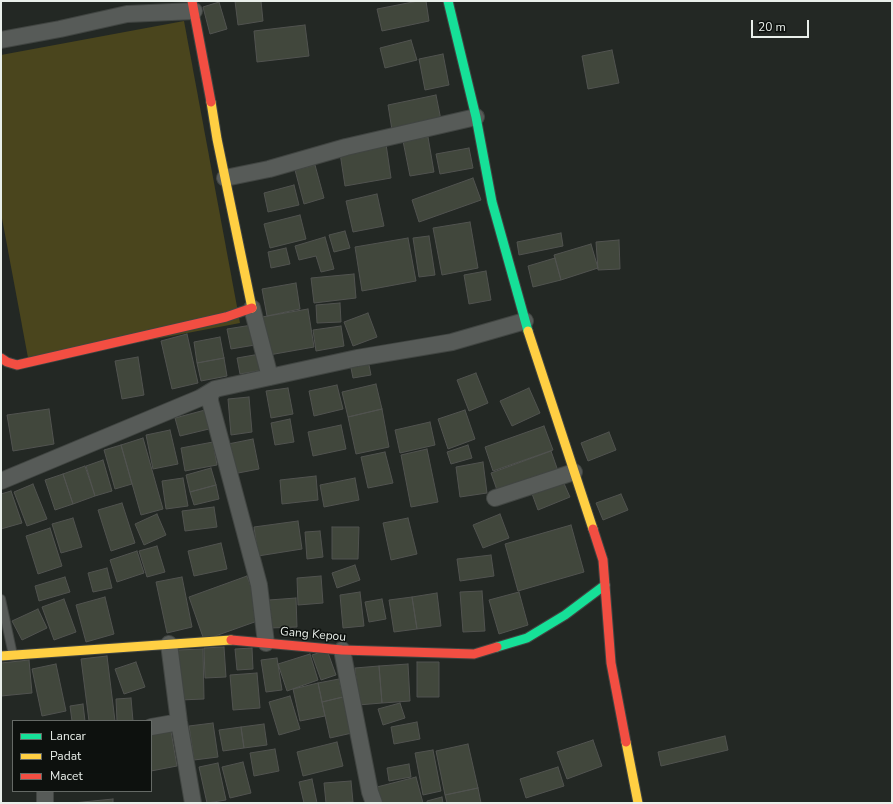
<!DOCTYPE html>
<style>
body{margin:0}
#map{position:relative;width:893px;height:804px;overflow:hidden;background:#232824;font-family:"Nunito Sans",sans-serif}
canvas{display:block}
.frame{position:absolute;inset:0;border:2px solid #e9efea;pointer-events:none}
.legend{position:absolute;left:12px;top:720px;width:140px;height:72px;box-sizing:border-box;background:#0d110e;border:1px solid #656a66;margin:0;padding:5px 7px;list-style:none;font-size:12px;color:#e9efea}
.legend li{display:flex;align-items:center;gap:8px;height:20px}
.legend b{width:20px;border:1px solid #656a66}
.scale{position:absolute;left:751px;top:20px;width:58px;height:18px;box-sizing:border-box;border:2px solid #e9efea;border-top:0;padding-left:5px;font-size:12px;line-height:14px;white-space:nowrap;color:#e9efea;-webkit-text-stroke:3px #0d110e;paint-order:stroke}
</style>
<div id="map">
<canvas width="893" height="804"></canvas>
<div class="frame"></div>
<ul class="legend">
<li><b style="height:5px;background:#16e098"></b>Lancar</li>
<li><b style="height:5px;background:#ffcf43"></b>Padat</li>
<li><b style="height:5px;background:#f24e42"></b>Macet</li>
</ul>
<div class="scale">20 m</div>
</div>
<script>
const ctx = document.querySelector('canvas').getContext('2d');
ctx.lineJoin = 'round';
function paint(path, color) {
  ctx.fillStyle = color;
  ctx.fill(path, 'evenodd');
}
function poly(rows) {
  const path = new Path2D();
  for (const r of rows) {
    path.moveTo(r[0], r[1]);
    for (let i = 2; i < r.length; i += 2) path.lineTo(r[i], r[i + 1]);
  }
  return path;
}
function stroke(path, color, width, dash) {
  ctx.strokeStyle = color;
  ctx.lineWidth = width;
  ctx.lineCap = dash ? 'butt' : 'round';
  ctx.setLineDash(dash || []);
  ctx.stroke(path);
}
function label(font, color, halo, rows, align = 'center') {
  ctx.font = font + ' "Nunito Sans",sans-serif';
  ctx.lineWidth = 3;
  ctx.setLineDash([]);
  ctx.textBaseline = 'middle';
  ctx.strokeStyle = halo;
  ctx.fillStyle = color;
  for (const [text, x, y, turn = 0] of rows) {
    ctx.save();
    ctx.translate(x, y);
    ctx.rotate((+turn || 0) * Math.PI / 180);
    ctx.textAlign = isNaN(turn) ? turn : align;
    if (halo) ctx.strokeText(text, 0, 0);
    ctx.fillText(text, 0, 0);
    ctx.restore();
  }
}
paint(poly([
 [184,21,240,323,29,363,1,213,1,55]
]), '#4a451d');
const building = poly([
 [235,1,261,1,263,21,238,25,235,1],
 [418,1,426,1,429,21,382,31,377,9,418,1],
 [219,2,227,29,210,34,203,7,219,2],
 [305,25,309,56,257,62,254,31,305,25],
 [411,40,417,60,385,68,380,48,411,40],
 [612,50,619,83,588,89,582,56,612,50],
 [443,54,449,85,425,90,419,59,443,54],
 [436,95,441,120,392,130,388,105,436,95],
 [428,137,434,172,410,176,403,141,428,137],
 [386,144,391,178,345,186,340,153,386,144],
 [469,148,473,168,440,174,436,154,469,148],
 [315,165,324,198,304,204,295,170,315,165],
 [473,178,481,200,419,222,412,200,473,178],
 [294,185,299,205,268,212,264,193,294,185],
 [377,194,384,226,353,232,346,201,377,194],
 [300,215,306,239,270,248,264,224,300,215],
 [470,222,478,268,442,275,433,228,470,222],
 [345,231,350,248,334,252,329,235,345,231],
 [561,233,563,246,519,255,517,242,561,233],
 [429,236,435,275,419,277,413,238,429,236],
 [325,237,334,269,321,272,316,256,299,260,295,246,325,237],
 [408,238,416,281,362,291,355,247,408,238],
 [619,240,620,269,598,270,596,242,619,240],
 [591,244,598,268,561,280,554,255,591,244],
 [286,248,290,264,271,268,268,252,286,248],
 [555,258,561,280,533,287,528,266,555,258],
 [486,271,491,300,469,304,464,275,486,271],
 [354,274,356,298,314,303,311,278,354,274],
 [296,283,300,309,267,316,262,289,296,283],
 [340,303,341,322,317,323,316,305,340,303],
 [308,309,314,347,269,355,262,317,308,309],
 [368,313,377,337,353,346,344,322,368,313],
 [252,325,255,345,231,349,227,329,252,325],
 [341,326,344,346,316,351,313,330,341,326],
 [187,334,198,383,172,389,161,341,187,334],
 [220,337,224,358,197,363,194,342,220,337],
 [260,354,263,370,240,374,237,358,260,354],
 [138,357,144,395,122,399,115,361,138,357],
 [224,358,227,376,201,381,197,363,224,358],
 [368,360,371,375,353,378,350,363,368,360],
 [476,373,488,403,469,411,457,380,476,373],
 [376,384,382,409,348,417,342,392,376,384],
 [337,385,343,409,314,416,309,391,337,385],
 [288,388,293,414,271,418,266,391,288,388],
 [529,388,540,413,512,426,500,401,529,388],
 [249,397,252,432,231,435,228,399,249,397],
 [49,409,54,444,13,451,7,415,49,409],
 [382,409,389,447,356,454,348,417,382,409],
 [205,410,209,429,180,436,175,418,205,410],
 [465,410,475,439,448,449,438,419,465,410],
 [290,419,294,442,275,445,271,423,290,419],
 [430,422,435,445,400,453,395,430,430,422],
 [341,425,346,449,313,456,308,432,341,425],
 [544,426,553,450,493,471,485,447,544,426],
 [170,430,178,464,153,469,146,435,170,430],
 [609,432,616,450,588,461,581,443,609,432],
 [143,438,163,509,141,515,121,445,143,438],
 [253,439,259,469,233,474,228,444,253,439],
 [213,442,217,465,185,471,181,448,213,442],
 [121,445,132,484,115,489,104,450,121,445],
 [468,445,472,458,451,464,447,452,468,445],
 [427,449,438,502,411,507,401,455,427,449],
 [551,451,558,471,498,493,491,473,551,451],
 [385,452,393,483,368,488,361,457,385,452],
 [103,460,112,491,95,496,86,466,103,460],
 [483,462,487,493,460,497,456,467,483,462],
 [85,466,95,496,73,504,63,474,85,466],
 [211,468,216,485,190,492,186,475,211,468],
 [63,474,73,504,55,510,45,480,63,474],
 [316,476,318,500,282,504,280,480,316,476],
 [183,478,188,506,166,509,162,481,183,478],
 [355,478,359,500,324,507,320,485,355,478],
 [562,479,570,497,538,510,531,491,562,479],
 [33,484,47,519,27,526,14,492,33,484],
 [216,485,219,499,194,505,190,492,216,485],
 [11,491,22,523,1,529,1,494,11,491],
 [621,494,628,510,603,520,596,503,621,494],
 [122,503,135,543,111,551,98,510,122,503],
 [214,507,217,527,185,531,182,511,214,507],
 [157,514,166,535,144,545,135,524,157,514],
 [500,514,509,538,483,548,473,525,500,514],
 [73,518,82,547,61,553,52,524,73,518],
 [408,518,417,554,391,560,383,523,408,518],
 [298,521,302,549,258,556,254,527,298,521],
 [571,525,584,572,518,591,505,544,571,525],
 [332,527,359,527,358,559,332,559,332,527],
 [50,528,62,566,38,574,26,536,50,528],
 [320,531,323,557,307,559,305,532,320,531],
 [221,543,227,569,194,576,188,551,221,543],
 [157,546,165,572,147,577,139,551,157,546],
 [137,551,144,573,117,582,110,560,137,551],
 [491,555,494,576,460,581,457,559,491,555],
 [355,565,360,580,337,588,332,573,355,565],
 [107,568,112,588,93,592,88,573,107,568],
 [247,576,263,619,204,640,189,597,247,576],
 [321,576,323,603,298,605,297,578,321,576],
 [65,577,70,592,39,601,35,586,65,577],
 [182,577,192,627,167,633,156,582,182,577],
 [482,591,485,631,463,632,460,592,482,591],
 [360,592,364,626,343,628,340,595,360,592],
 [519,592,528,625,499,634,489,600,519,592],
 [437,593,441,626,417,629,412,597,437,593],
 [105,597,114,634,86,642,76,605,105,597],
 [412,597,417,629,394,632,389,600,412,597],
 [296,598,297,627,270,628,269,600,296,598],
 [64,599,76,632,54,640,42,607,64,599],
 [382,599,386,619,369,622,365,602,382,599],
 [38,609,47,628,22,640,12,621,38,609],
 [224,647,226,677,205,678,204,648,224,647],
 [252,648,253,669,237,670,235,649,252,648],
 [203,649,204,699,180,700,178,650,203,649],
 [327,650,336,675,321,680,312,655,327,650],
 [310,654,318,680,287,691,278,664,310,654],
 [107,656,115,721,89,721,81,659,107,656],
 [277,658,282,690,266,692,261,660,277,658],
 [29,660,32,693,1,696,1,663,29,660],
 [136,662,145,687,124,694,115,669,136,662],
 [417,662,439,662,439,697,417,697,417,662],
 [56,664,66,711,42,716,32,669,56,664],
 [408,664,410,701,382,703,379,666,408,664],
 [379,666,382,703,358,705,355,668,379,666],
 [257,673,260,708,233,710,230,675,257,673],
 [339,679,343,697,322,702,318,683,339,679],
 [318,683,325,716,300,721,293,689,318,683],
 [290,696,300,729,279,735,269,702,290,696],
 [343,697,352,733,330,738,322,702,343,697],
 [131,698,133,721,117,721,116,699,131,698],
 [400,703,405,718,383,725,378,709,400,703],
 [83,704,85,721,72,721,70,706,83,704],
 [417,722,420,739,394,744,391,727,417,722],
 [213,723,218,757,194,760,189,726,213,723],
 [264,724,267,745,244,748,241,727,264,724],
 [241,727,244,748,223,751,219,730,241,727],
 [171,731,177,766,151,771,151,735,171,731],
 [725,736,728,750,661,766,658,752,725,736],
 [593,740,602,766,567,779,557,752,593,740],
 [337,742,343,766,303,776,297,752,337,742],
 [468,744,478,788,445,795,436,751,468,744],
 [275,749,279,771,254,776,250,753,275,749],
 [433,750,441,791,423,795,415,753,433,750],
 [243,762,251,793,230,798,222,767,243,762],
 [218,763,226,800,207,803,199,767,218,763],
 [409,764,411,777,389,781,387,768,409,764],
 [558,767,564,786,526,798,520,779,558,767],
 [416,777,423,803,381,803,377,787,416,777],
 [312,779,317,803,304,803,299,782,312,779],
 [351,781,353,802,326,803,324,783,351,781],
 [478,788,481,803,447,803,445,795,478,788],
 [442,797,443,803,427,803,427,801,442,797],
 [113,799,113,803,73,803,113,799]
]);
paint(building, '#41473c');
stroke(building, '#515350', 1);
const lane = poly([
 [1,599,13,655]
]);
const street = poly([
 [1,40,60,29,127,14,194,11],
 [225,178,269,169,346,147,476,117],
 [252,308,270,377],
 [215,389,210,395,210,401,259,585,266,643],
 [1,481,200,398,215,389,357,358,452,342,525,321],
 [495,498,574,472],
 [169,644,179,722,193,803],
 [342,650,370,792,374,803],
 [151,727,179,722],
 [45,803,45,791]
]);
const fast = poly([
 [448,1,476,117,492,202,528,331],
 [497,647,527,638,565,615,605,585]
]);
const slow = poly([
 [211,102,217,139,252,308],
 [528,331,593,529],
 [1,656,231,640],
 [626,742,638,803]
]);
const jam = poly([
 [192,1,211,102],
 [1,358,7,362,17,365,226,317,252,308],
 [593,529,603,560,611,663,626,742],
 [231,640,342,650,474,654,497,647]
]);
stroke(lane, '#414542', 10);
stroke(street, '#414542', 18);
stroke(fast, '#414542', 11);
stroke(slow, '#414542', 11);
stroke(jam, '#414542', 11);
stroke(lane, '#575b58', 8);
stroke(street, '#575b58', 16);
stroke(fast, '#16e098', 9);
stroke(slow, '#ffcf43', 9);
stroke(jam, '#f24e42', 9);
label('12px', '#e9efea', '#0d110e', [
 ["Gang Kepou",313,635,5]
]);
</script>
